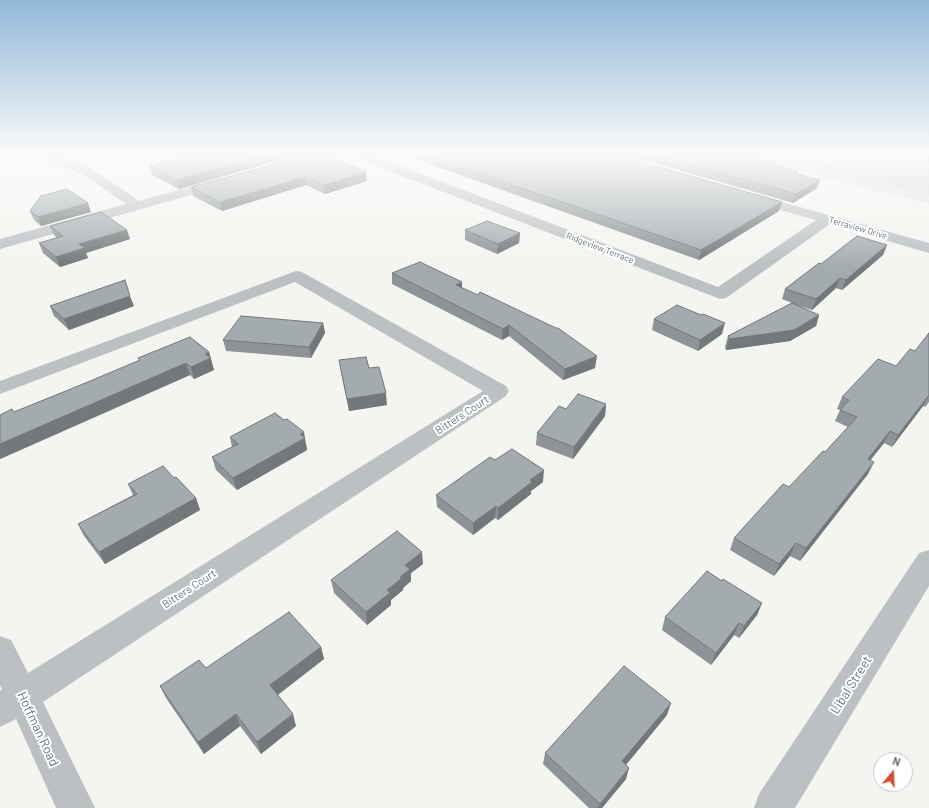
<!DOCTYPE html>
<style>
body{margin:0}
#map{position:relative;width:929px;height:808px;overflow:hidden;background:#f4f4f1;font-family:Barlow,sans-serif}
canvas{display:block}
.north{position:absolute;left:873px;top:752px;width:40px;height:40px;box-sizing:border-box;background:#fff;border:1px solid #c2c8cc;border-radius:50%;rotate:19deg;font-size:11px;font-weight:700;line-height:16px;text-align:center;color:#66757f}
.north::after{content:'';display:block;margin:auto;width:14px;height:18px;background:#d04f35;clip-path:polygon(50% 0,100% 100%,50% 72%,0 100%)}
</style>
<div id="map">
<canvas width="929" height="808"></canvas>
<div class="north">N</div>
</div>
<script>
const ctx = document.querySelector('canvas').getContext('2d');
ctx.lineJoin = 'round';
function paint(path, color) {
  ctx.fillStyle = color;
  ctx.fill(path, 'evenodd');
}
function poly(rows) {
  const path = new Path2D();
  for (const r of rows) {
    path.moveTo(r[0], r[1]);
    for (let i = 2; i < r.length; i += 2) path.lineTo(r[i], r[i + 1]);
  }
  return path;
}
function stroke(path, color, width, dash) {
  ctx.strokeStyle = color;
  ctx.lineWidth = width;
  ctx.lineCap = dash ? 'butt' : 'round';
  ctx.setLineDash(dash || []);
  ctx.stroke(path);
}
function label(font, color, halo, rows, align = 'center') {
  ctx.font = font + ' Barlow,sans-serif';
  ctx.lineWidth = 4;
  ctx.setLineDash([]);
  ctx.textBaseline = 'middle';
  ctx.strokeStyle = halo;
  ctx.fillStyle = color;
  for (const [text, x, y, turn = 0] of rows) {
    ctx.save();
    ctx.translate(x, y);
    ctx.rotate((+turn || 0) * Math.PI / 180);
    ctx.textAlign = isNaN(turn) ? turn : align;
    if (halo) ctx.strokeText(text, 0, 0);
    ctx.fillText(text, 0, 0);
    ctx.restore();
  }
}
paint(poly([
 [804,154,929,154,929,204,781,167]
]), '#e2e3e1');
paint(poly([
 [732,154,805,154,781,167],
 [845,154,886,154,929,164,929,195,820,168]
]), '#d4d9d1');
paint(poly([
 [37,154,54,154,94,170,139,201,221,178,226,179,227,182,226,185,0,249,0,239,126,204,86,176,39,157,37,154],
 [351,154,369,154,718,287,816,220,748,201,746,198,748,195,753,194,929,243,929,253,830,224,726,298,720,299,353,157,351,154],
 [296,271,302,272,506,386,509,391,506,396,43,702,95,808,56,808,16,719,0,727,0,691,2,689,0,685,0,636,11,640,28,673,483,391,295,282,0,394,0,381,296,271],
 [929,550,929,586,795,808,754,808,759,794,919,553,929,550]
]), '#bcc0c3');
paint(poly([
 [196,154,301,154,179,189,152,175,150,166],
 [312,154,367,181,325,194,306,185,222,211,193,196,191,187],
 [401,154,613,154,782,202,779,211,699,260],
 [623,154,734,154,797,171,797,174,817,188,793,203],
 [929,155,929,164,926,163],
 [30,211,91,212,41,226,34,220],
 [50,226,130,239,86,253,88,258,60,267,43,253,39,243,57,238,54,235],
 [465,230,520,233,519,243,497,254,465,240],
 [887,245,883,255,842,290,836,288,812,310,793,304,819,315,816,326,790,341,726,350,725,347,728,336,792,303,782,299,785,289,821,264],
 [392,273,462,288,595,368,563,380,509,336,502,340,392,284],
 [50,306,134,306,69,330,54,316],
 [654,319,722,334,698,351,652,330],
 [323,323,325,333,311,358,226,351,223,340],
 [929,333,929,402,925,407,923,406,892,447,884,443,870,460,868,474,800,561,790,556,774,576,730,550,734,538,789,487,825,452,848,427,835,421,840,410,837,409,842,397,896,366,915,351],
 [209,352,214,370,194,379,190,375,0,459,0,415,14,412,83,384,139,361,138,358],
 [339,360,369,368,387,405,349,411,341,372],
 [606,404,605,416,573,459,536,445,537,433,566,409],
 [230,437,306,444,307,450,237,490,216,470,212,457,232,447],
 [495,460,543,482,531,491,531,494,498,520,495,518,473,535,437,507,436,495],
 [174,478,196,498,200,510,105,564,84,536,78,524,133,495,128,484],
 [423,564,411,573,411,581,403,588,403,590,391,600,391,605,367,625,334,593,331,580],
 [722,581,762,603,757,615,739,638,734,635,711,665,662,630,665,617],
 [321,647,324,659,277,695,296,726,261,754,240,726,204,754,166,698,160,686,206,668],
 [667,715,626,765,626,779,602,808,589,808,543,764,545,753]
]), '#8d9396');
paint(poly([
 [271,154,301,154,179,189,177,180],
 [366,172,367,181,325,194,324,185],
 [305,177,306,185,222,211,220,202],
 [820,180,817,188,793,203,796,194],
 [782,202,779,211,699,260,701,250],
 [88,203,91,212,41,226,38,217],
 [127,230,130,239,86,253,88,258,60,267,56,257,79,244],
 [520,233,519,243,497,254,498,244],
 [887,245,883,255,842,290,846,280],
 [840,278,836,288,812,310,816,299],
 [462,282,462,292,456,285],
 [130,296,134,306,69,330,64,319],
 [819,315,816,326,790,341,726,350,729,339],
 [323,323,325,333,311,358,309,347],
 [725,323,722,334,698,351,700,340],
 [509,325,509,336,502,340,503,329],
 [209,352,214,370,194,379,191,367,205,354],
 [597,356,595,368,563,380,565,369],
 [186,363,190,375,0,459,0,444],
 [386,393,387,405,349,411,347,399],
 [929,395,923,406,892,447,898,435],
 [606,404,605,416,573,459,574,447],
 [890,431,884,443,862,471,868,459],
 [304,432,307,450,237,490,233,478],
 [874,462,868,474,800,561,806,548],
 [544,470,543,482,531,491,531,494,498,520,498,508,530,480],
 [196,498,200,510,105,564,99,552],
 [496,506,495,518,473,535,473,523],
 [796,543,790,556,774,576,779,564],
 [422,552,423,564,411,573,411,581,403,588,403,590,391,600,391,605,367,625,366,612,387,590,400,577,405,565],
 [762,603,757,615,739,638,744,626],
 [739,623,734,635,711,665,716,653],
 [321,647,324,659,274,698,270,685],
 [671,703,667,715,619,773,622,761],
 [236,714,240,726,204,754,198,742],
 [293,714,296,726,261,754,257,742],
 [629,768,626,779,602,808,598,808,600,804]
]), '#73787a');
const building = poly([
 [196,154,271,154,177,180,150,166,196,154],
 [312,154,323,154,366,172,324,185,305,177,220,202,191,187,312,154],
 [423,154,613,154,782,202,701,250,423,154],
 [653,154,734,154,775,164,774,165,797,171,794,173,820,180,796,194,653,154],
 [67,189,88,203,38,217,30,211,41,196,67,189],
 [101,212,127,230,79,244,85,248,56,257,39,243,63,236,50,226,101,212],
 [487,221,520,233,498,244,465,230,487,221],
 [857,236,887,245,846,280,840,278,816,299,785,289,819,263,821,264,857,236],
 [420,262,462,282,456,285,478,295,480,292,556,328,558,328,597,356,565,369,509,325,503,329,392,273,420,262],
 [125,280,130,296,64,319,50,306,125,280],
 [792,303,819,315,794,330,729,339,728,336,792,303],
 [677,305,701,315,703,314,725,323,700,340,654,319,677,305],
 [241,316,323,323,309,347,223,340,241,316],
 [929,333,929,395,898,435,890,431,868,459,874,462,806,548,796,543,779,564,734,538,783,484,789,487,823,451,825,452,857,417,840,410,849,400,842,397,878,359,896,366,910,349,915,351,929,333],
 [190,337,209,352,205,354,211,358,191,367,186,363,0,444,0,415,12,409,14,412,83,384,140,360,138,358,190,337],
 [366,357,369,368,379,367,386,393,347,399,339,360,366,357],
 [578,394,606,404,574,447,537,433,559,406,566,409,578,394],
 [275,413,284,420,287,419,304,432,300,434,305,438,233,478,212,457,238,444,230,437,275,413],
 [512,449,544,470,530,480,532,482,498,508,496,506,473,523,436,495,490,457,495,460,512,449],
 [163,466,174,478,176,477,196,498,99,552,78,524,137,494,128,484,163,466],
 [397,531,422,552,405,565,410,569,400,577,402,578,387,590,390,593,366,612,331,580,397,531],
 [707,571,722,581,723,579,762,603,744,626,739,623,716,653,665,617,707,571],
 [289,612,321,647,270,685,293,714,257,742,236,714,198,742,160,686,199,660,206,668,289,612],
 [624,666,671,703,622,761,629,768,600,804,545,753,624,666]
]);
paint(building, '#a4abaf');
stroke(building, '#73787a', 1);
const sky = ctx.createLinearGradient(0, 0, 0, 267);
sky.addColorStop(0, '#92b8d8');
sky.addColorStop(0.58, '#fafaf9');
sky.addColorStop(1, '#fafaf900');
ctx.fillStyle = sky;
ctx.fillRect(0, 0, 929, 267);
label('9px', '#66757f', '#fff', [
 ["Terraview Drive",858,228,16],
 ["Ridgeview Terrace",600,248,21]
]);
label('11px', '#66757f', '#fff', [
 ["Bitters Court",462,415,-33],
 ["Bitters Court",189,589,-33]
]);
label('13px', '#66757f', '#fff', [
 ["Libal Street",851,685,-58],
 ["Hoffman Road",38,729,65]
]);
</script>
